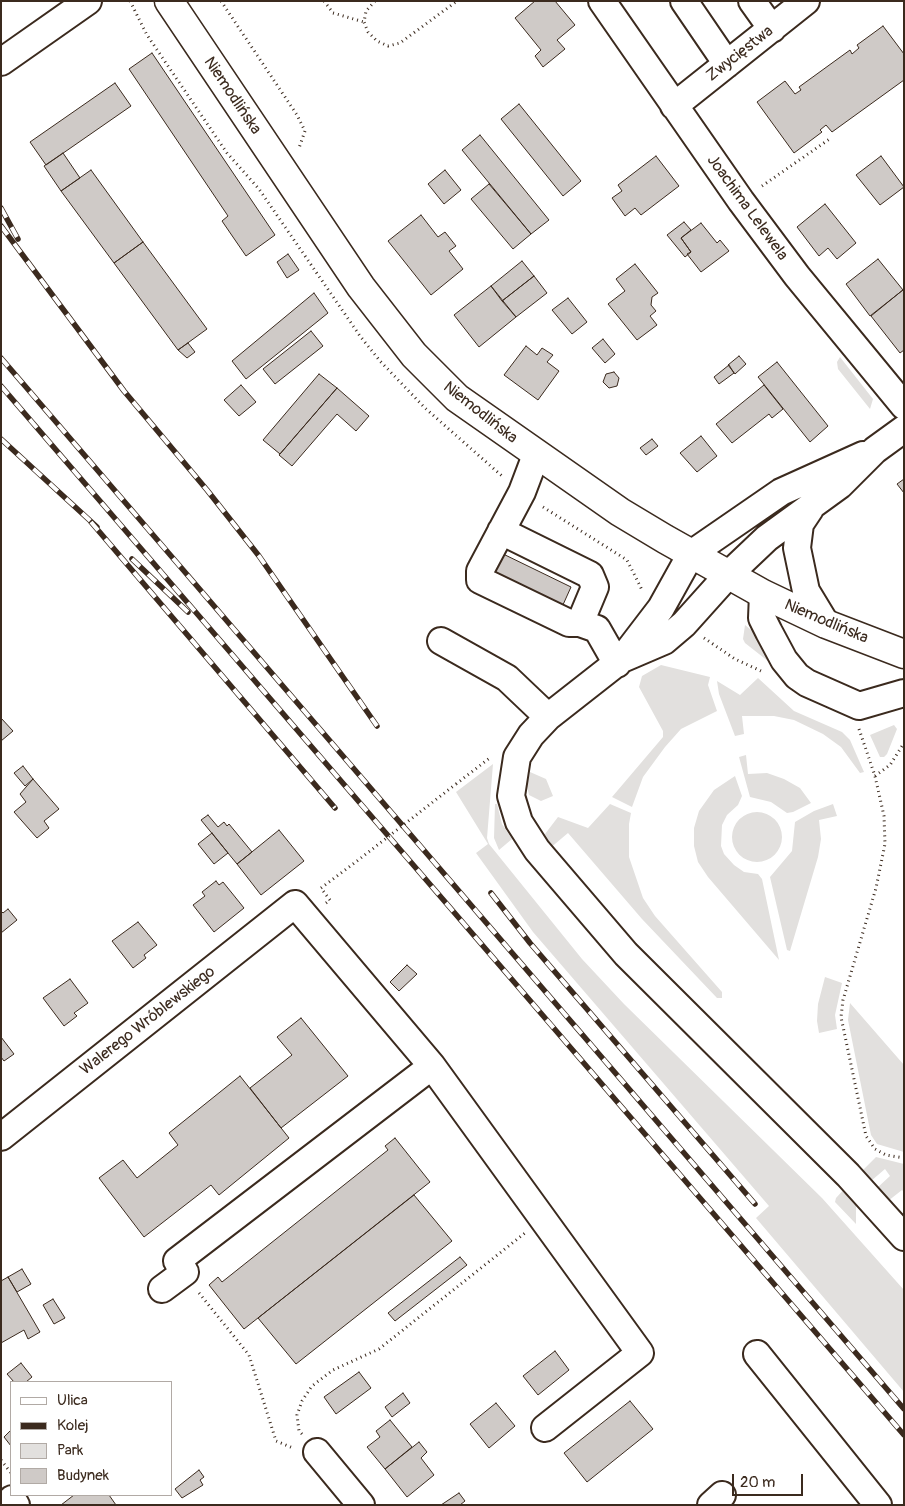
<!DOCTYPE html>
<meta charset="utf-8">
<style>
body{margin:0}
#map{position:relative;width:905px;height:1506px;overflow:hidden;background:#fff;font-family:Pangolin,sans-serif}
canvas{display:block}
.frame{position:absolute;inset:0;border:2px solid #3b2a1e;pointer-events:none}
.legend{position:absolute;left:10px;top:1381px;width:162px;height:115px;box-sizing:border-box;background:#fff;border:1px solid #b1aaa5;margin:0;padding:6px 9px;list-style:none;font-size:15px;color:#3b2a1e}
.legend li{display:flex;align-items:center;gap:10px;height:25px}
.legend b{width:25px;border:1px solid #b1aaa5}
.scale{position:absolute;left:732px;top:1474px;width:71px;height:22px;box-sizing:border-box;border:2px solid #3b2a1e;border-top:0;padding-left:6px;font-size:15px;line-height:18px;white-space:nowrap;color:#3b2a1e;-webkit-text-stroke:4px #fff;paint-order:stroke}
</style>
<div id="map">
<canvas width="905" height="1506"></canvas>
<div class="frame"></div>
<ul class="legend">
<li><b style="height:6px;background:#fff"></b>Ulica</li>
<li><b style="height:6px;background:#3b2a1e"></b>Kolej</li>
<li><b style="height:14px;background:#e2e0de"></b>Park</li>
<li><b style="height:14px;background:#cfcac7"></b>Budynek</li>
</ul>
<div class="scale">20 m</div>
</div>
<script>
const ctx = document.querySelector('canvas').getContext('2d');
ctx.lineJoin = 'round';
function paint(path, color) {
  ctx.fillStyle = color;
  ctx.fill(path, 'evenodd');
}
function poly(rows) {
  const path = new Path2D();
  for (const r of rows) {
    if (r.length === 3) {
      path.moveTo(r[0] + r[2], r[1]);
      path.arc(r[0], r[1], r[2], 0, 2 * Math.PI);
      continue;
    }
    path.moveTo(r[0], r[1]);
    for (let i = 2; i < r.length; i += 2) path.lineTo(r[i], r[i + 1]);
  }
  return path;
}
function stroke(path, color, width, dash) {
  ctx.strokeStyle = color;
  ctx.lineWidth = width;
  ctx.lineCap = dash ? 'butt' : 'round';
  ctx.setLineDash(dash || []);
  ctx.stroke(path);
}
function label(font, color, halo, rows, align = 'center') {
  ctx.font = font + ' Pangolin,sans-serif';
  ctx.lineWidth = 4;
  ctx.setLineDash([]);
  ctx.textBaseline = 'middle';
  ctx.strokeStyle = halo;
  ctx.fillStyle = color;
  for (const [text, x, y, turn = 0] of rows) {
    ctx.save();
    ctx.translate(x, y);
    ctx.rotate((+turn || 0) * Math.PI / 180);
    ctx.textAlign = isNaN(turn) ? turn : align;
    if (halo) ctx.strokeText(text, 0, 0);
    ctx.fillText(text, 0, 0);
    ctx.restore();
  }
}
paint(poly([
 [840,357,873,399,870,409,838,369,837,362],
 [745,625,755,633,773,665,745,643,743,639],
 [661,665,710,677,708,685,717,711,681,729,665,747,643,777,632,807,612,797,663,737,663,731,639,687,642,676],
 [758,678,794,711,842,732,850,740,864,772,860,773,841,747,823,734,794,720,774,716,742,716,744,734,735,736,719,694,717,681,740,695],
 [894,725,897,729,887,754,884,757,880,757,870,735],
 [746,755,748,774,767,773,784,779,800,788,811,803,793,812,787,813,771,802,750,797,739,757],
 [493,764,487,838,489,844,582,959,624,1004,822,1198,904,1290,904,1392,756,1218,769,1206,533,932,476,853,488,844,456,792],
 [530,772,546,779,553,796,541,801,529,795,527,786],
 [735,776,742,796,738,805,727,815,722,825,721,846,724,854,734,865,744,872,758,874,762,879,779,960,708,877,698,862,694,846,694,828,699,811,714,790],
 [495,804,497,804,502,824,512,839,499,850,494,838],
 [610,804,631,813,629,824,629,857,643,898,655,916,722,992,722,998,717,998,642,919,568,833,549,849,545,834,558,817,588,828],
 [833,804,837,816,819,820,821,839,818,857,790,951,787,950,770,877,792,851,795,822,814,811],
 [757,837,25],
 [825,977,842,983,835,1015,837,1029,819,1033,817,1021,818,1004],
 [850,1003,904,1065,904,1152,877,1144,871,1135,848,1020],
 [876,1157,904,1164,904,1192,902,1190,888,1201,877,1188,890,1176,885,1169,871,1181,862,1171],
 [846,1187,856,1198,856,1224,835,1202,836,1198]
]), '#e2e0de');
const building = poly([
 [535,1,555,1,575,25,557,40,565,49,543,67,535,56,541,50,515,18,535,1],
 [883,26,904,54,904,80,832,132,826,125,820,130,822,132,794,153,757,102,785,81,795,94,801,90,799,87,850,50,852,54,859,48,857,45,883,26],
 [152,53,275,235,246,256,222,221,228,216,129,69,152,53],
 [115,83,131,106,46,165,30,142,115,83],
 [519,104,581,181,563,196,501,119,519,104],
 [480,135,549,220,531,234,462,150,480,135],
 [63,153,80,178,61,191,44,166,63,153],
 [656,156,679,186,641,215,635,208,625,216,612,198,622,191,618,185,656,156],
 [881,156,904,187,880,205,856,175,881,156],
 [91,170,143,242,114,263,61,191,91,170],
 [445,170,461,190,444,204,428,184,445,170],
 [489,184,531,234,513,249,471,199,489,184],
 [825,204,856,243,837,259,828,248,819,256,797,227,825,204],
 [421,215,438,237,445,232,456,246,449,251,463,269,431,295,388,241,421,215],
 [684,222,691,230,681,238,691,252,685,257,667,235,684,222],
 [701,223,717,243,720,240,729,251,701,272,687,254,691,252,681,238,701,223],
 [143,242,207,329,178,350,114,263,143,242],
 [288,254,299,270,287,278,277,262,288,254],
 [878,259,903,290,870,316,846,284,878,259],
 [522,261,534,276,502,301,491,286,522,261],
 [635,264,658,293,652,297,651,305,656,311,650,316,657,325,637,340,608,304,625,291,616,279,635,264],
 [534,276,547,293,516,317,502,301,534,276],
 [491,286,516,317,479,347,454,315,491,286],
 [904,289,904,350,900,353,871,316,904,289],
 [314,293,328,313,246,379,232,361,314,293],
 [568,298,587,322,572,334,552,310,568,298],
 [311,331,323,346,275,384,263,369,311,331],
 [603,339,615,354,605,363,592,348,603,339],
 [188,343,195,352,187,358,178,350,188,343],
 [526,346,537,355,542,348,553,355,547,362,559,371,538,400,504,375,526,346],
 [739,356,746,364,735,374,728,365,739,356],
 [777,362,828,426,810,442,758,377,777,362],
 [729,365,734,373,719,384,714,377,729,365],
 [614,372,619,378,617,386,609,388,603,382,606,374,614,372],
 [319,374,337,388,280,454,263,440,319,374],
 [241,385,256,402,239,416,224,400,241,385],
 [764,385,783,409,772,418,769,414,732,443,716,424,764,385],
 [337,388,369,416,356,431,337,414,292,466,279,455,337,388],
 [701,436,717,456,697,472,680,453,701,436],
 [652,439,658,446,646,455,640,448,652,439],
 [904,479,904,493,897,484,904,479],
 [497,551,571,587,562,607,487,571,497,551],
 [1,718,13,731,1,741,1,718],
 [23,766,33,779,25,786,14,773,23,766],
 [33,779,59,809,44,821,49,828,37,838,14,812,26,802,20,794,33,779],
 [208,815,218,827,224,822,227,826,229,824,252,852,237,864,201,820,208,815],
 [279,830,304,861,261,895,237,864,279,830],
 [212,833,228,853,214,864,198,844,212,833],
 [216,881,219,885,223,882,244,908,214,932,193,905,205,896,202,892,216,881],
 [8,909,17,920,1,933,1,911,3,913,8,909],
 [138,922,157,945,144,955,146,958,133,968,112,941,138,922],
 [407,965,417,974,399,991,390,982,407,965],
 [70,979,88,1003,74,1013,77,1016,64,1026,43,998,70,979],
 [301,1018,348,1076,281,1128,250,1088,292,1055,277,1037,301,1018],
 [1,1037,14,1054,4,1061,1,1057,1,1037],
 [240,1076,289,1138,219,1195,211,1185,144,1237,99,1178,123,1160,137,1178,178,1145,169,1133,240,1076],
 [395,1138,430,1182,244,1329,209,1285,218,1277,222,1282,388,1150,385,1146,395,1138],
 [414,1195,452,1241,296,1364,258,1318,414,1195],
 [460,1257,467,1265,395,1321,388,1313,460,1257],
 [22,1269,31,1284,17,1292,8,1277,22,1269],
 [8,1277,40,1332,28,1339,24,1330,1,1343,1,1281,8,1277],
 [53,1299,65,1318,54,1324,43,1305,53,1299],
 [555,1351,569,1370,538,1395,523,1376,555,1351],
 [21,1363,32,1377,26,1382,14,1382,7,1374,21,1363],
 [359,1372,371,1388,336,1414,324,1397,359,1372],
 [403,1393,410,1403,392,1417,385,1407,403,1393],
 [630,1401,653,1429,587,1482,564,1453,630,1401],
 [496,1403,515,1426,489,1448,470,1424,496,1403],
 [390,1420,412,1447,385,1469,367,1447,380,1437,376,1431,390,1420],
 [11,1430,11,1446,4,1437,11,1430],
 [419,1442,427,1452,421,1458,434,1475,407,1497,385,1469,419,1442],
 [199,1470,204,1477,200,1480,203,1485,182,1498,175,1489,199,1470],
 [459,1493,465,1501,460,1505,441,1505,459,1493],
 [74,1495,109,1495,116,1505,61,1505,74,1495]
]);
paint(building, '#cfcac7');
stroke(building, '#3b2a1e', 1);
const minor = poly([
 [602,1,741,201,797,276,904,406],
 [684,1,727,64],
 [752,1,772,29],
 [1,62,88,1],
 [674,106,806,1],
 [904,429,875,450,840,485,767,538,728,575,684,624,664,641,622,659,548,717,531,735,517,757,511,796,519,822,537,850,626,954,848,1175,904,1237],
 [536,455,522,492,480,571,480,580,569,623,580,623,597,629,617,664],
 [810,509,800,524,797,548,806,591,826,624],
 [501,531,590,575,595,587,580,623],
 [763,594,762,618,769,632,784,660,797,676,807,683,859,706,904,693],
 [441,641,507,678,548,717],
 [622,659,661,608,691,554,781,492,863,455],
 [1,1137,295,904,432,1066,640,1353,545,1428],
 [162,1289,185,1272,177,1261,432,1066],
 [757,1354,878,1505],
 [317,1452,361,1505],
 [12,1499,16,1505],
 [711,1505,722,1495]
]);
const major = poly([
 [169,1,361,287,414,355,457,398,620,512,665,539,763,594,826,624,904,654]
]);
stroke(minor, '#3b2a1e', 30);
stroke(major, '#3b2a1e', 31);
stroke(poly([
 [130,1,147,35,227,153,259,189,360,336,380,361,425,408,502,476],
 [221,1,297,115,305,131,299,148],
 [324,1,333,13,364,22],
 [375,1,366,11,364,22,368,32,377,41,388,46,400,43,457,1],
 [762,186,831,138],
 [543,507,627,560,642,590],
 [704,638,735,659,761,671],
 [859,729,875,776,884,816,885,844,876,888,843,1000,841,1017,866,1136,875,1149,886,1155,904,1158],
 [875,776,890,765,904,743],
 [456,784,491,757],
 [326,903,330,900,321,888,357,861],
 [199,1293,249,1355,276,1441,293,1448],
 [302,1434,299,1431,297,1415,302,1401,312,1386,333,1370,379,1349,525,1233],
 [1,1460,11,1473]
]), '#3b2a1e', 3, [1, 4]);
stroke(minor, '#fff', 26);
stroke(major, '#fff', 28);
const rail = poly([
 [1,208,18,239],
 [1,226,124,391,207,490,259,556,377,726],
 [1,358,904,1409],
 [1,386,904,1435],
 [1,439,97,527],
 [91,522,335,808],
 [132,559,188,612],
 [491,893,530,943,755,1204]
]);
stroke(rail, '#3b2a1e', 5.5);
stroke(rail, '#fff', 4, [11]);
stroke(poly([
 [357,861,456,784]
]), '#3b2a1e', 3, [1, 4]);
label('16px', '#3b2a1e', '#fff', [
 ["Zwycięstwa",740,54,-38],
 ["Niemodlińska",232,96,56],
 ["Joachima Lelewela",747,208,54],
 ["Niemodlińska",480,413,38],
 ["Niemodlińska",826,622,23],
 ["Walerego Wróblewskiego",148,1021,-38]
]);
</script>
